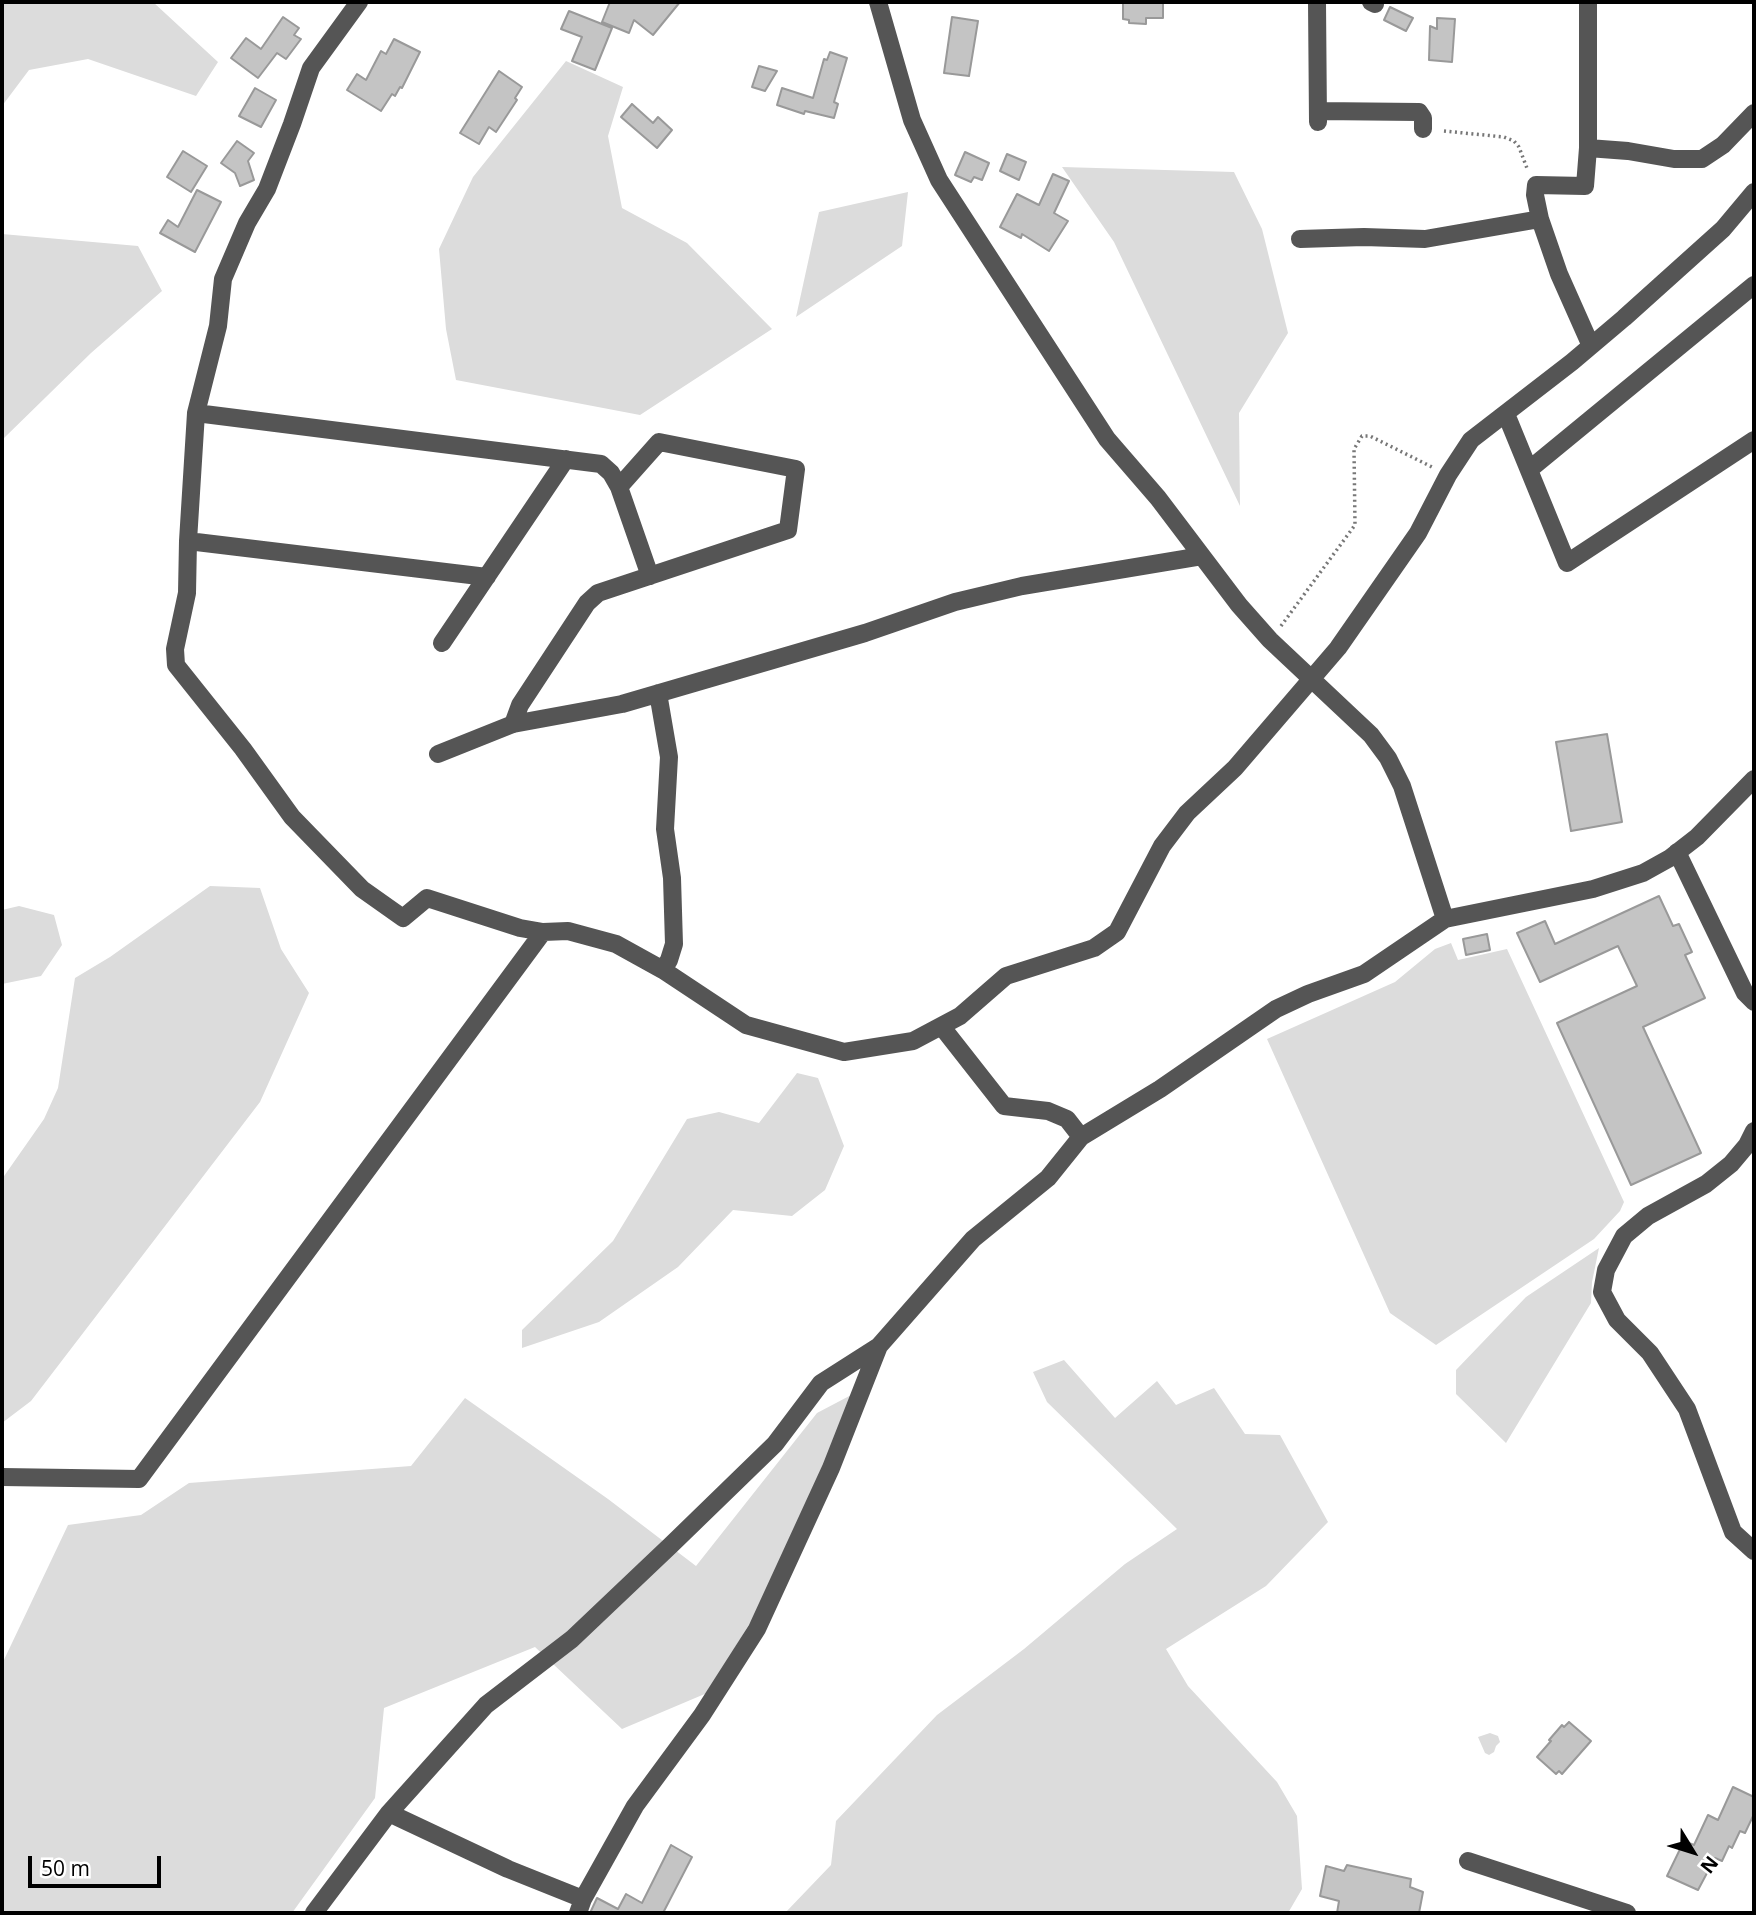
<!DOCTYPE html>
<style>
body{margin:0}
#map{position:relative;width:1756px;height:1915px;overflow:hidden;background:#fff;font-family:"Open Sans",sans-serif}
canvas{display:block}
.frame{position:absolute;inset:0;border:4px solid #000;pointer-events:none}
.north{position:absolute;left:1658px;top:1817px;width:70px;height:70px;-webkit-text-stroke:5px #fff;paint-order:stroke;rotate:128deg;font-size:19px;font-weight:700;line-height:28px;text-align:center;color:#000}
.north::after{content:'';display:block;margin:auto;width:24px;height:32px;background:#000;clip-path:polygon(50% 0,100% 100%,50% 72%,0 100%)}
.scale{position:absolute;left:28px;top:1856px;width:133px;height:32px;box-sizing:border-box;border:4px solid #000;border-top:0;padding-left:9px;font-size:21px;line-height:24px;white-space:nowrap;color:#000;-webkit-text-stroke:5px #fff;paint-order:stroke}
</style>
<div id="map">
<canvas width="1756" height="1915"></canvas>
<div class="frame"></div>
<div class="north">N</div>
<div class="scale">50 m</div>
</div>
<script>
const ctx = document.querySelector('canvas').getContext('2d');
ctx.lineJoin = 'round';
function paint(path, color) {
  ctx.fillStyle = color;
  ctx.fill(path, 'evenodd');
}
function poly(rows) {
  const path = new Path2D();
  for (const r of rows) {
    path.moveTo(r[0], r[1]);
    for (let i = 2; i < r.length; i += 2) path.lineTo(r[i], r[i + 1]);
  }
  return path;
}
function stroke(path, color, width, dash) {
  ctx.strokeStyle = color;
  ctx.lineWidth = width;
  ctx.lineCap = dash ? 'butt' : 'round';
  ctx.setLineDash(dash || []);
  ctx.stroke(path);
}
paint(poly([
 [2,2,153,2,218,62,196,96,88,59,29,70,2,106],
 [566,61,623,87,608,136,622,208,687,243,772,329,640,415,456,380,446,329,439,249,473,177],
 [1062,167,1234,172,1262,229,1288,333,1239,413,1240,506,1114,242],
 [908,192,902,246,796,317,819,212],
 [2,234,138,246,162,291,91,353,2,440],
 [210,886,260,888,281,949,309,993,260,1102,31,1401,2,1423,2,1179,44,1119,58,1088,75,978,110,957],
 [19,906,54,915,62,945,41,976,2,984,2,910],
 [1451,943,1458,960,1507,949,1624,1202,1620,1211,1594,1239,1436,1345,1390,1313,1267,1039,1395,982,1435,949],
 [797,1073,818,1078,844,1146,825,1190,792,1216,733,1210,678,1267,599,1322,522,1348,522,1330,613,1241,687,1119,719,1112,759,1123],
 [1599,1248,1592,1282,1591,1303,1506,1443,1456,1394,1456,1370,1526,1297],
 [1064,1360,1115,1418,1157,1381,1176,1405,1214,1388,1245,1434,1280,1435,1328,1522,1266,1586,1166,1649,1188,1686,1277,1782,1297,1816,1302,1889,1288,1913,785,1913,831,1865,836,1821,937,1715,1024,1649,1125,1564,1177,1529,1047,1402,1033,1372],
 [855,1393,761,1605,707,1693,622,1729,535,1647,384,1708,375,1798,292,1913,2,1913,2,1664,68,1525,141,1515,189,1483,411,1466,465,1398,608,1499,696,1566,817,1413],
 [1490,1733,1498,1736,1500,1742,1496,1746,1494,1752,1489,1755,1485,1753,1478,1737]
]), '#dcdcdc');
const building = poly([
 [610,2,680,2,653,35,634,20,629,33,602,22,610,2],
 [1123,2,1163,2,1163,18,1146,18,1146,24,1129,23,1129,20,1123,19,1123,2],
 [1390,7,1413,18,1406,31,1384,20,1390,7],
 [569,11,612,28,595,70,572,61,582,37,561,29,569,11],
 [283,17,299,28,294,35,301,39,286,59,277,53,258,78,231,58,246,38,261,49,283,17],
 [952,17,978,21,969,76,944,73,952,17],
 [1437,18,1455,19,1452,62,1429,60,1430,26,1437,29,1437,18],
 [394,39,420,52,402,88,400,87,395,96,392,94,381,111,347,90,357,74,366,80,381,51,386,54,394,39],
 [830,52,847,58,834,102,838,104,834,118,805,111,804,114,777,105,782,88,813,98,824,59,827,60,830,52],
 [759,66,777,71,765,91,752,87,759,66],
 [499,71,522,87,515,98,517,100,496,132,489,127,479,144,460,133,499,71],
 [255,88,276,100,261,127,239,116,255,88],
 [632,104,653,123,658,117,672,130,657,148,621,117,632,104],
 [237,141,254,153,248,161,254,180,240,186,235,173,221,163,237,141],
 [183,151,207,166,191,192,167,177,183,151],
 [965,152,989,163,982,180,974,177,971,182,955,175,965,152],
 [1007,154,1026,162,1019,180,1000,171,1007,154],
 [1053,174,1069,181,1054,213,1068,221,1049,251,1022,234,1021,238,1000,227,1017,194,1039,205,1053,174],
 [197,190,221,202,195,252,160,233,168,220,178,227,197,190],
 [1607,734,1622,822,1571,831,1556,742,1607,734],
 [1659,896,1673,926,1679,924,1692,952,1685,955,1705,998,1643,1027,1701,1153,1631,1185,1557,1023,1637,986,1618,946,1540,982,1517,933,1545,921,1555,944,1659,896],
 [1487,934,1490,950,1466,955,1463,939,1487,934],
 [1569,1722,1591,1741,1562,1774,1559,1771,1556,1774,1537,1757,1551,1741,1549,1740,1562,1725,1564,1727,1569,1722],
 [1733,1787,1754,1797,1754,1814,1745,1833,1740,1831,1732,1848,1729,1846,1722,1861,1715,1858,1698,1890,1667,1876,1684,1841,1694,1845,1708,1815,1718,1820,1733,1787],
 [671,1845,692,1857,663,1913,590,1913,597,1898,618,1909,626,1894,642,1903,671,1845],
 [1347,1865,1411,1879,1410,1887,1423,1892,1419,1913,1337,1913,1339,1901,1320,1896,1326,1866,1344,1871,1347,1865]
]);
paint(building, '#c4c4c4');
stroke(building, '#999', 2);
stroke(poly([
 [1444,131,1504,137,1514,141,1519,147,1528,171],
 [1281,626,1355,525,1354,449,1362,436,1370,436,1434,468]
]), '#777', 3.5, [2, 3.5]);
stroke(poly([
 [359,2,311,68,292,124,267,189,247,223,223,279,218,326,196,413,188,541,187,593,175,649,176,665,243,749,292,817,362,889,403,918,427,898,520,928,543,932,568,931,616,944,663,970,746,1025,844,1052,913,1041,960,1016,1006,976,1094,948,1117,932,1162,846,1187,813,1235,768,1338,648,1418,533,1448,475,1471,440,1572,362,1624,318,1723,229,1754,192],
 [878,2,912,120,939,180,1107,439,1158,498,1239,605,1270,640,1371,735,1388,758,1402,786,1445,919,1593,889,1643,873,1670,858,1697,837,1754,779],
 [1317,2,1318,122],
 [1371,2,1375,4],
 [1588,2,1588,148,1585,186,1536,185,1535,195,1540,219,1559,274,1591,346],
 [1318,111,1419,112,1423,118,1423,129],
 [1588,148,1628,151,1674,159,1702,159,1723,145,1754,113],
 [1300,239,1364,237,1425,239,1540,219],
 [196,413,601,464,611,473,619,487,650,576],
 [1506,414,1567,563,1754,440],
 [1530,469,1754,285],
 [188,541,487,577],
 [442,643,566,459],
 [658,693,669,757,665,829,672,878,674,944,669,960,663,970],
 [513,724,520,705,587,603,598,593,788,530,796,469,659,442,619,487],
 [438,754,513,724,622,704,865,633,955,602,1022,586,1202,556],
 [1677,852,1745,993,1754,1002],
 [942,1027,1004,1106,1048,1111,1067,1119,1081,1137],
 [1754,1131,1747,1145,1731,1164,1706,1184,1648,1216,1624,1236,1606,1270,1602,1292,1617,1320,1650,1353,1687,1409,1733,1532,1754,1551],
 [2,1477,139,1479,543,932],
 [389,1813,508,1869,583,1899],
 [1468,1861,1627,1913],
 [314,1913,389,1813,486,1705,572,1639,671,1545,775,1444,821,1383,879,1346],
 [578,1913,583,1899,635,1806,702,1715,757,1629,831,1468,879,1346,973,1239,1048,1178,1081,1137,1160,1089,1276,1009,1308,994,1364,974,1445,919]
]), '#555', 18);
</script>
